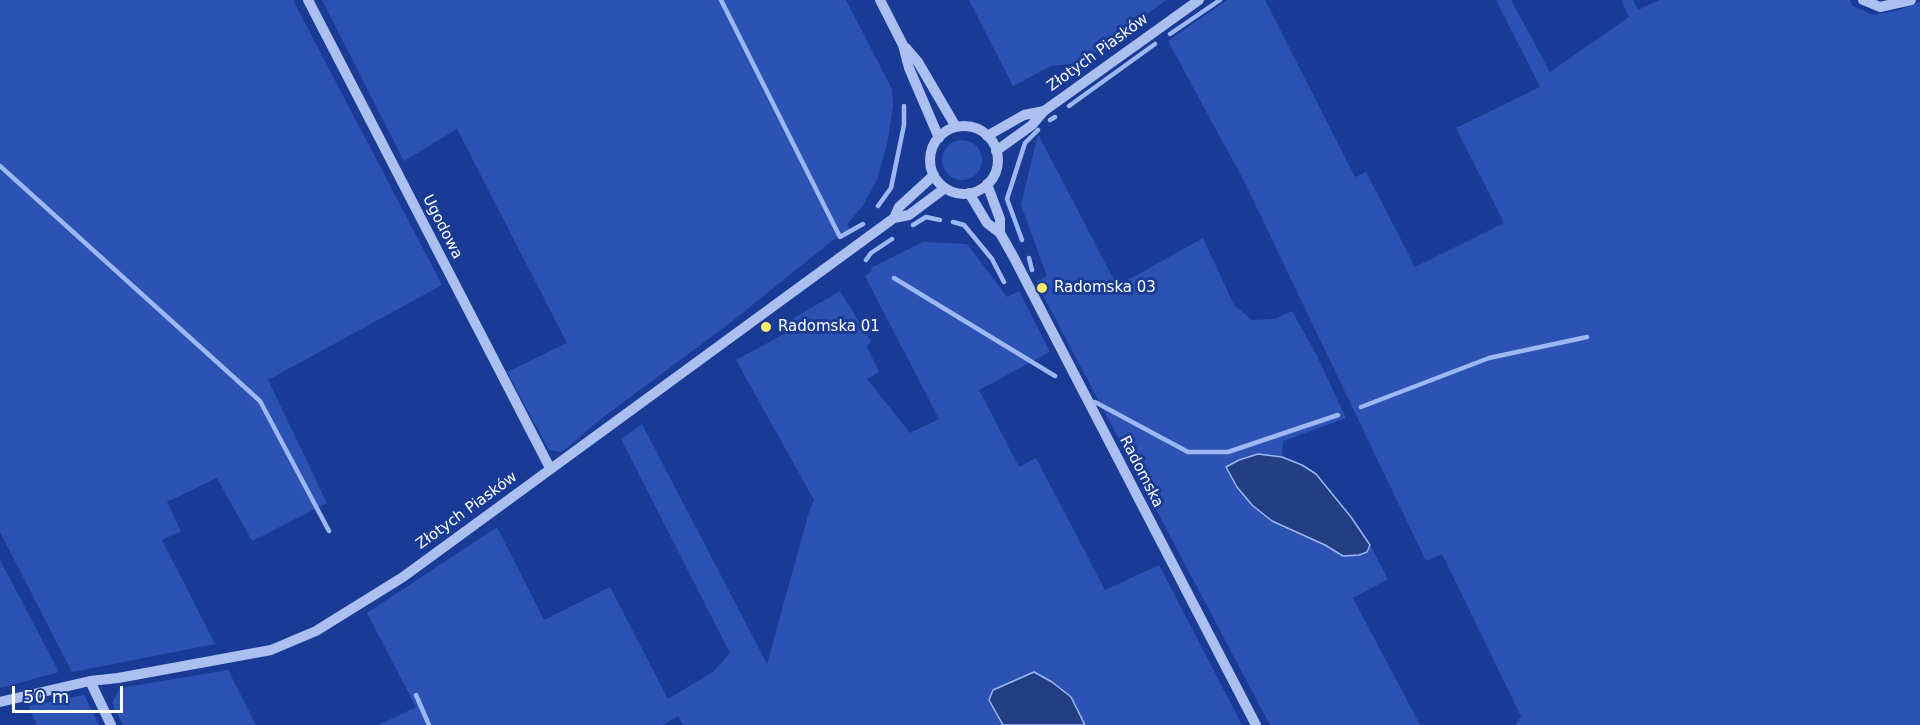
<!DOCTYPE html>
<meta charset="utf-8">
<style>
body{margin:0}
#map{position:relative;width:1920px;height:725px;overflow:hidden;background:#193b96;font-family:"DejaVu Sans",sans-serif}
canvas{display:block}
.scale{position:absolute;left:12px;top:686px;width:111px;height:27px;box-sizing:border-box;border:3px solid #fff;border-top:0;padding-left:8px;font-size:18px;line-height:21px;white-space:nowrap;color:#fff;-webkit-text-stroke:4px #193b96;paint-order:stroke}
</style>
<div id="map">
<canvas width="1920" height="725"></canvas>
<div class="scale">50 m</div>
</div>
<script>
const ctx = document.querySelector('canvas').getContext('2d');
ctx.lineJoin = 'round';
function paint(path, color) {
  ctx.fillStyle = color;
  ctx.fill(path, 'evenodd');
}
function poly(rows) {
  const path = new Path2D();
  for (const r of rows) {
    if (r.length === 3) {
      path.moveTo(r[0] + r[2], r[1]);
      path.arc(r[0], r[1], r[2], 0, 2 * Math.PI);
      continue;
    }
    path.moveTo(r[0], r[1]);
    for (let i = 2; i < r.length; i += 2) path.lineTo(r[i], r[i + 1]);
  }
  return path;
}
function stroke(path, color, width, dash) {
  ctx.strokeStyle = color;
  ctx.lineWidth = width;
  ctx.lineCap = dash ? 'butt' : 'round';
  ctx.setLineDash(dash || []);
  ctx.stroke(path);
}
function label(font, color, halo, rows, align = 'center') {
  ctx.font = font + ' "DejaVu Sans",sans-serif';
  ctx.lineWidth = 6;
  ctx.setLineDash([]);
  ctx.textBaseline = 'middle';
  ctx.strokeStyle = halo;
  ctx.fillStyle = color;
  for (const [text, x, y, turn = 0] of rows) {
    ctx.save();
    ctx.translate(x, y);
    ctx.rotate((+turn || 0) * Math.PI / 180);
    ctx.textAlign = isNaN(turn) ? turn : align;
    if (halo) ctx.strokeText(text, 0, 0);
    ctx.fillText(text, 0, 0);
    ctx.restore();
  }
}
paint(poly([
 [0,0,293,0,442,285,268,380,327,503,252,541,217,478,167,502,181,531,162,540,215,644,72,672,0,532],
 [322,0,846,0,892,89,893,106,888,140,877,180,862,207,847,224,850,230,833,240,730,323,602,418,567,448,560,452,549,450,507,372,567,343,457,129,404,161],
 [969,0,1166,0,1082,63,1051,66,1013,86],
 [1227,0,1265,0,1355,177,1366,172,1415,267,1504,223,1456,128,1540,87,1496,0,1511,0,1550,72,1629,17,1621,0,1633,0,1638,10,1659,0,1850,0,1853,6,1873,15,1898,10,1920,2,1920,725,1516,725,1521,716,1442,554,1426,561,1244,181,1168,41],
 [1038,134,1117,286,1203,238,1234,305,1252,320,1275,319,1292,311,1316,354,1346,418,1283,441,1282,457,1258,454,1239,460,1226,468,1237,487,1252,505,1272,521,1325,545,1343,556,1367,552,1370,545,1388,579,1353,598,1420,725,1270,725,1036,282,1047,276,1021,205],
 [962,160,20],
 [923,242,967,244,1007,297,1019,291,1050,352,979,390,1019,467,1036,458,1105,590,1159,565,1242,725,1085,725,1071,697,1000,721,1003,725,683,725,678,716,663,725,379,725,416,707,367,613,497,527,544,620,610,587,668,699,714,671,730,653,621,439,642,424,767,664,809,512,814,500,736,360,788,332,784,324,840,291,871,341,867,347,879,372,867,379,910,433,939,419,865,276,872,271,871,268],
 [0,560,59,672,0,688],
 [228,670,256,725,123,725,112,703,120,688],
 [84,695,99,725,37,725,28,706]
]), '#2c53b4');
const water = poly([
 [1258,454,1282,457,1302,465,1316,474,1351,517,1370,545,1367,552,1359,555,1343,556,1325,545,1272,521,1252,505,1237,487,1226,467,1239,460,1258,454],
 [1034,672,1052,682,1071,697,1085,725,1003,725,989,700,993,690,1034,672]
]);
paint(water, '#243e83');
stroke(water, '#9db7f3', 1.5);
stroke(poly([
 [721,0,840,237,863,224],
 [1170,34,1220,0],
 [1069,106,1155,44],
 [1050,120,1055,117],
 [0,166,260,401,329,531],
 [878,206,891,188,904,125,904,106],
 [953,222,964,225,992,259,1004,282],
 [913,225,926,217,940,220],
 [1022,240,1007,199,1025,143,1038,130],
 [1029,258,1032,270],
 [866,260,871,253,892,239],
 [894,278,1055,376],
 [1095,402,1188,452,1228,452,1338,415],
 [1361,407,1489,358,1587,337],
 [416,695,429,725]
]), '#9db7f3', 4.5);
stroke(poly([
 [308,0,550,468],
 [880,0,903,45,909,68,939,138],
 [1863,0,1880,7,1911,0],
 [906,48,918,62,956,127],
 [964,160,34],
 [987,136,1024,115,1044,111],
 [996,151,1032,125,1044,111,1199,0],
 [987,184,1000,219,1000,233],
 [969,193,987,223,1000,233,1013,256,1256,725],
 [894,218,899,207,934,175],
 [90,681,111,725],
 [0,702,90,681,118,678,271,650,316,631,403,577,894,218,909,215,945,188]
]), '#abbff0', 10);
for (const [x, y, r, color] of [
 [1042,288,6,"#ffec6a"],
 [766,327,6,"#ffec6a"]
]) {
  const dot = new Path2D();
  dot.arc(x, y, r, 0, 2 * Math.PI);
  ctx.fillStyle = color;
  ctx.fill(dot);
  stroke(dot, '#193b96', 2);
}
label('15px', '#fff', '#193b96', [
 ["Złotych Piasków",1098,53,-36],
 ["Ugodowa",442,227,63],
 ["Radomska",1141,472,63],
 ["Złotych Piasków",467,511,-36]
]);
label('15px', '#fff', '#193b96', [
 ["Radomska 03",1054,288],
 ["Radomska 01",778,327]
], 'left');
</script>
